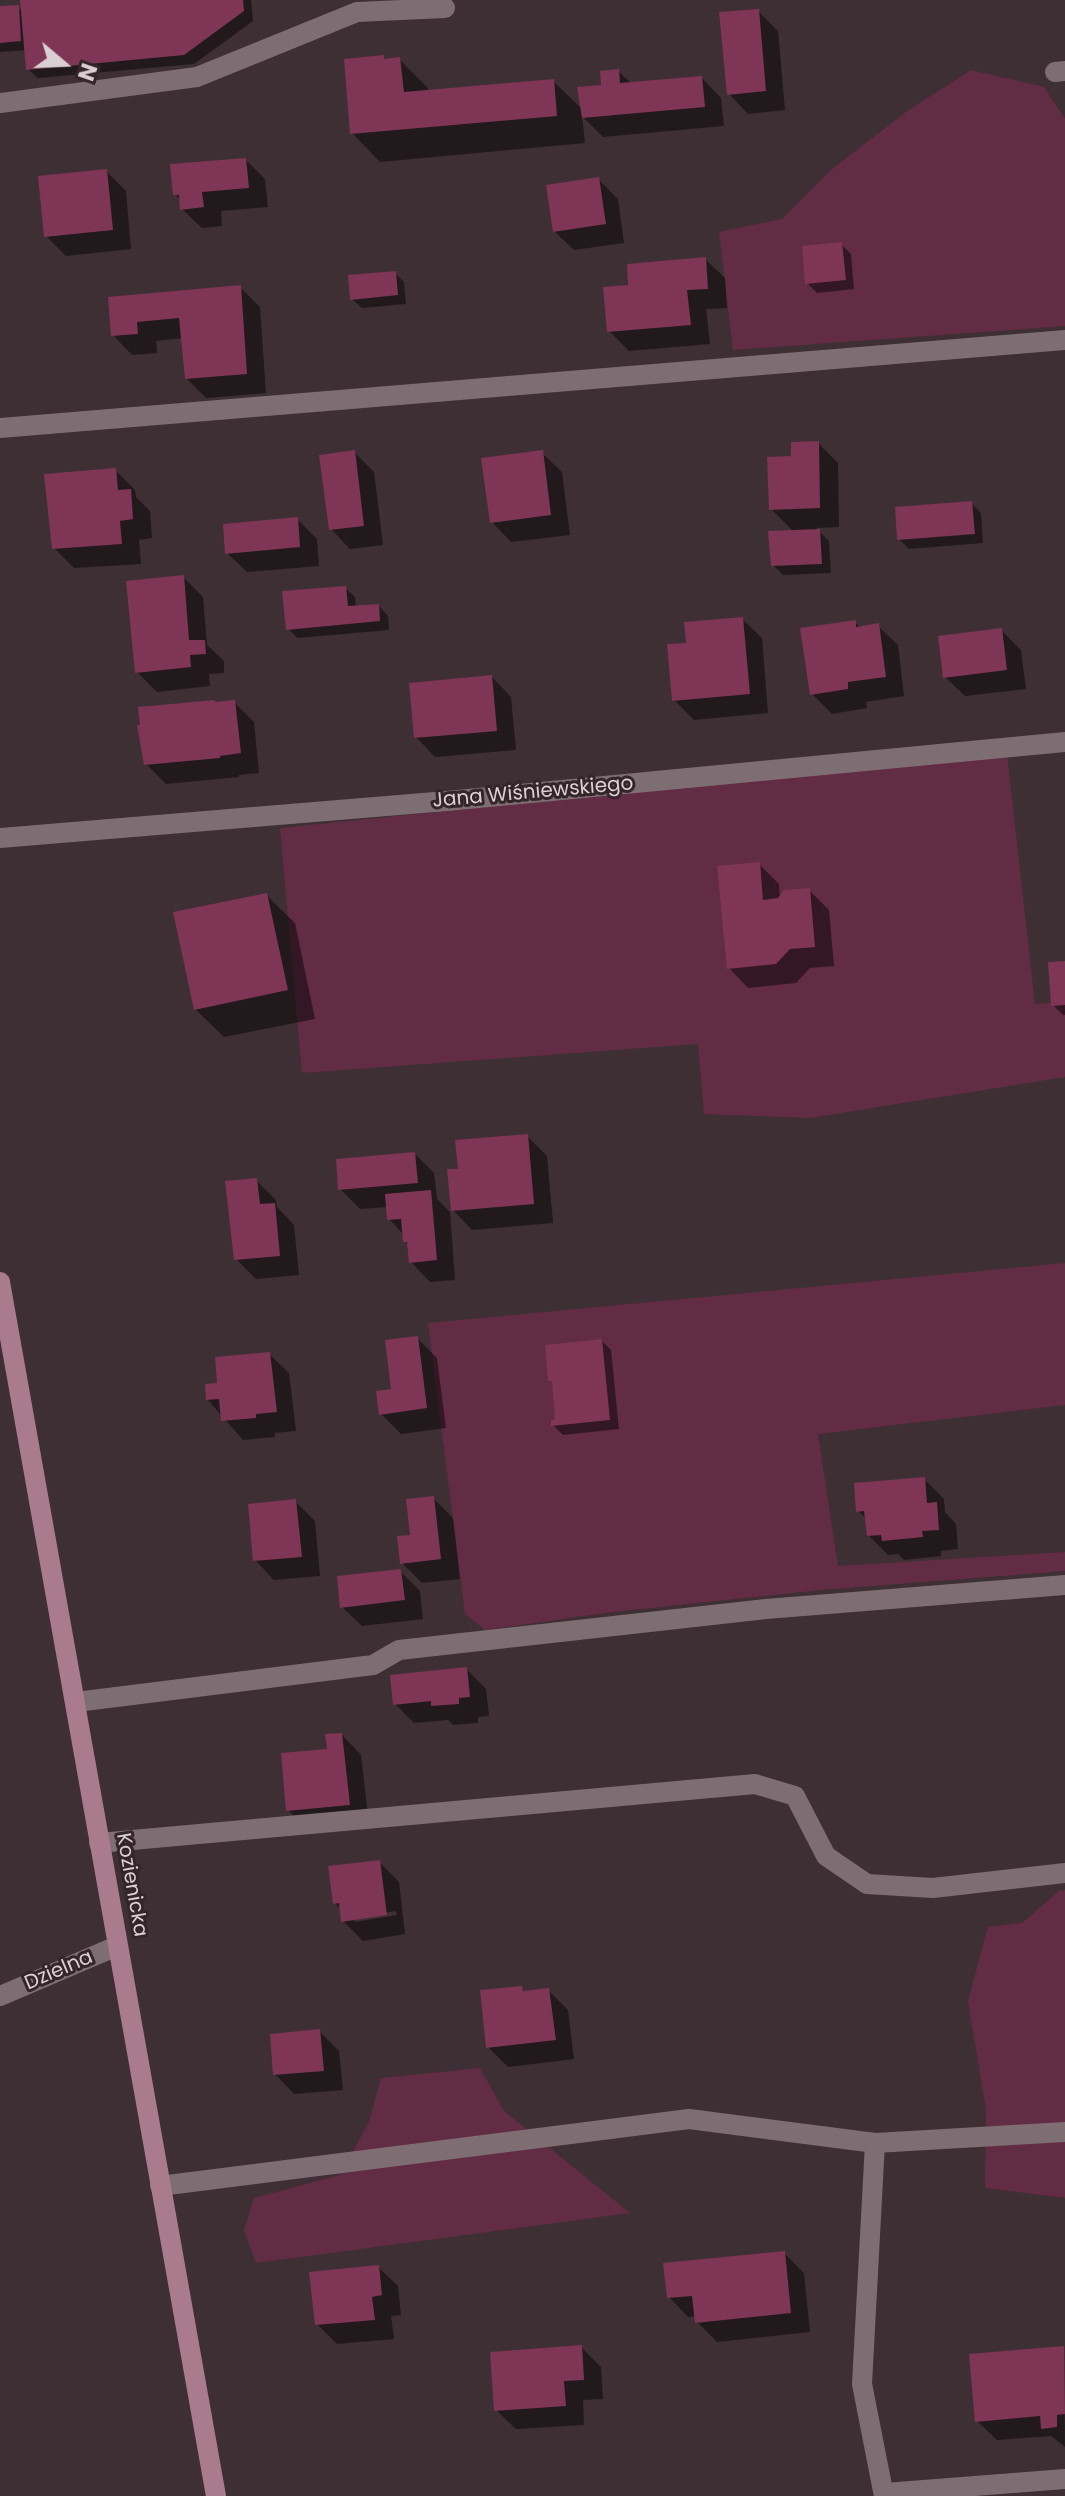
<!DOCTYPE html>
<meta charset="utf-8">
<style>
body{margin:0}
#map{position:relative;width:1065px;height:2496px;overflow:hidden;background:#3e2f34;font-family:Poppins,sans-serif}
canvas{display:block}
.north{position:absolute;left:24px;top:24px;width:80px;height:80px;-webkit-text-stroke:6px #33252a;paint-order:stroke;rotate:109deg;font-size:22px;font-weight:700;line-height:32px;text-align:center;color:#dad0d3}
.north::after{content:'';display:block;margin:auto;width:28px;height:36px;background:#dad0d3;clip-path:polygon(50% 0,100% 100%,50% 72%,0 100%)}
</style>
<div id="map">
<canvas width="1065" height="2496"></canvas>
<div class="north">N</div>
</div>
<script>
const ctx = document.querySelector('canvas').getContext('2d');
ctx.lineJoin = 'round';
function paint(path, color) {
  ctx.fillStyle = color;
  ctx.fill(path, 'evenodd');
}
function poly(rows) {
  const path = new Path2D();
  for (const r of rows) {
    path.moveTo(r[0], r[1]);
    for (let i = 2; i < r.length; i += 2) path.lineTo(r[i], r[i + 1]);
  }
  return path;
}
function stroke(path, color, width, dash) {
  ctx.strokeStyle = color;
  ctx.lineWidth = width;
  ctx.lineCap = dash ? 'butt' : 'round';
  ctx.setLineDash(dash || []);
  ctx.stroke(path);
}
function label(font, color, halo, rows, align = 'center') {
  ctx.font = font + ' Poppins,sans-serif';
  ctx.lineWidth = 6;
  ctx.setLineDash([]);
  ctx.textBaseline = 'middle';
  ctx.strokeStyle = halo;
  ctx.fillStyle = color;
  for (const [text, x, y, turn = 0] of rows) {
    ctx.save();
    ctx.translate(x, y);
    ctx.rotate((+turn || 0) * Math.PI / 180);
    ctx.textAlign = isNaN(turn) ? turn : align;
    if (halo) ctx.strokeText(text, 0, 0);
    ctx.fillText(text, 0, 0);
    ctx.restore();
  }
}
paint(poly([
 [971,70,1044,87,1065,119,1065,326,733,350,719,232,782,219,832,169,906,112],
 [1007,754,1035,1004,1065,1002,1065,1077,810,1118,704,1114,698,1044,302,1073,280,828],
 [1065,1263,1065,1405,818,1434,838,1566,1065,1552,1065,1571,821,1590,613,1612,485,1630,465,1614,428,1323],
 [1065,1890,1065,2198,985,2188,986,2110,968,2001,988,1927,1022,1923,1059,1891],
 [480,2068,504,2111,630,2213,256,2263,244,2230,254,2198,340,2175,369,2122,381,2078]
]), '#622c44');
paint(poly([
 [22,0,251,0,253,21,194,64,38,78,28,69,27,50,0,52,0,8,18,7,23,12],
 [758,11,778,31,785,110,748,114,729,94],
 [383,57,387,61,399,59,428,88,428,92,553,81,583,110,618,71,632,84,702,78,721,98,724,126,603,137,582,116,585,143,380,162,352,133],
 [246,160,265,179,268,207,221,211,222,226,202,228,182,209,181,200,175,194],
 [106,171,126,191,131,249,66,256,46,236],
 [598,179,618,199,624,243,574,250,554,231],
 [841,244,851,254,854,289,817,293,807,283],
 [705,259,725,278,727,308,706,309,710,344,629,351,609,331,630,287],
 [395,273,404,282,406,304,362,308,352,299],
 [240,287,260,307,266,393,206,398,186,378,183,338,156,341,157,353,132,355,113,335,110,299],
 [818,443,838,463,839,527,816,528,829,541,831,573,783,575,773,565,794,532,771,509,793,458],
 [354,452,374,472,383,545,350,549,331,529],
 [542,453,562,472,570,535,511,542,492,522],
 [115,470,135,490,136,497,150,511,152,538,139,540,141,564,74,568,54,548],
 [971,503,981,513,983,543,909,549,899,539],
 [297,519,317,539,319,566,247,572,227,553],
 [183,577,203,597,207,645,224,661,224,673,209,674,210,686,157,692,137,672],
 [345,588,355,597,356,608,379,606,388,616,389,630,298,638,288,629],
 [742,619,762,638,768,713,694,720,674,700],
 [855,622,861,628,878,626,898,645,904,696,866,702,867,708,832,714,812,694],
 [1002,631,1021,650,1026,689,965,696,945,677],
 [492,677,511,697,516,750,435,757,416,737],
 [235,703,254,722,259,773,239,775,239,777,166,784,146,764,216,704],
 [759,864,779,884,780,899,809,890,829,910,834,966,810,968,796,983,748,988,729,968],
 [266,895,295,923,315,1019,224,1037,195,1009],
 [1065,963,1065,1015,1063,1015,1053,1005],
 [527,1136,547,1156,553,1223,472,1230,453,1210],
 [415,1154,434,1173,437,1199,450,1212,455,1280,430,1282,411,1262,409,1246,405,1241,404,1235,389,1219,388,1207,360,1209,340,1189],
 [256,1180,276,1200,277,1207,294,1225,299,1275,256,1279,236,1259],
 [417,1338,437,1358,446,1428,401,1434,381,1414],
 [602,1341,611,1350,619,1429,563,1435,553,1425,558,1421,555,1384,550,1380],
 [269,1354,289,1373,296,1431,275,1433,275,1437,243,1440,208,1400,219,1385],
 [924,1479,944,1499,945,1512,956,1524,958,1549,941,1551,941,1556,904,1560,898,1554,888,1555,868,1535,867,1519,858,1511],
 [433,1498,453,1518,460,1579,422,1583,402,1563,412,1536],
 [295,1501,315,1521,320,1576,274,1580,255,1560],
 [400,1571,420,1591,423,1619,362,1626,342,1607],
 [466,1669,486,1689,489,1716,478,1717,478,1723,453,1725,448,1720,414,1723,395,1704],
 [342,1735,361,1755,369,1824,308,1830,288,1810],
 [379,1862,399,1882,405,1934,363,1941,343,1921,342,1910,335,1903],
 [396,1911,397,1915,355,1922,351,1918],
 [521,1988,526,1993,548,1990,568,2010,574,2059,508,2067,488,2047],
 [319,2031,339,2051,343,2090,294,2094,275,2074],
 [784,2253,804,2273,810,2332,717,2342,697,2322,696,2316,688,2317,669,2297],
 [378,2267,398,2286,401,2315,391,2316,394,2339,337,2344,317,2324],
 [581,2347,601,2367,603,2399,583,2400,584,2425,516,2429,496,2410],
 [1064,2348,1065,2447,1051,2436,997,2440,977,2421]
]), '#0007');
paint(poly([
 [20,0,243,0,244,11,184,55,26,70],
 [19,5,21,41,0,43,0,6],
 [759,9,766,91,727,95,719,12],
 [384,55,384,59,400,57,404,92,554,79,557,116,350,134,344,59],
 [619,69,620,83,702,76,705,107,582,118,577,87,601,85,600,71],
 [246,158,249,188,202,192,204,207,180,210,179,195,173,195,170,164],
 [107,169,113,230,44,237,38,176],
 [599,177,606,224,553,232,546,185],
 [842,242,846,280,805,284,802,246],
 [706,257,708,289,687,290,691,325,607,332,603,287,628,285,627,264],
 [396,271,398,295,350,300,348,275],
 [241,285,247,374,185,379,179,318,137,322,138,334,111,336,108,297],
 [819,441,820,508,769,510,767,457,791,456,791,442],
 [355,450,364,526,329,530,319,455],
 [543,450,551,515,490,523,481,458],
 [116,468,118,490,131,489,133,519,120,521,122,544,52,549,44,474],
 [972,501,975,534,897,540,895,507],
 [298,517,300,547,225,554,223,524],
 [820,529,822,564,771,566,768,531],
 [184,575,189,640,205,640,206,654,190,655,191,667,135,673,126,581],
 [346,586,348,606,379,604,380,621,286,630,282,591],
 [743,617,750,694,672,701,667,644,686,643,684,622],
 [856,620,856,627,879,623,886,677,848,682,848,689,810,695,800,628],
 [1002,628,1007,670,943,678,938,636],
 [492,675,497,731,414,738,409,683],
 [215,700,215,702,235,700,241,753,220,756,220,758,144,765,137,725,140,725,138,707],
 [760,862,763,900,778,898,784,890,810,888,815,947,790,949,776,964,727,969,717,866],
 [267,893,288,990,194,1010,173,912],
 [1065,961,1065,1005,1051,1006,1048,962],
 [528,1134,534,1204,451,1211,447,1169,458,1169,455,1140],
 [415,1152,418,1183,338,1190,336,1159],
 [257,1178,260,1204,275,1203,280,1256,234,1260,225,1181],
 [431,1190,437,1260,409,1263,407,1242,403,1242,401,1219,387,1220,385,1194],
 [418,1336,427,1408,379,1415,376,1391,391,1389,385,1340],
 [602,1339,610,1420,551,1426,551,1420,555,1420,552,1381,548,1381,545,1345],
 [270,1352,277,1412,256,1414,256,1418,221,1421,219,1399,206,1400,205,1384,217,1383,215,1357],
 [925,1477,927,1503,937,1502,939,1530,922,1531,923,1537,882,1541,881,1535,867,1536,864,1511,856,1512,854,1483],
 [434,1496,441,1559,400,1564,397,1536,410,1535,406,1499],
 [296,1499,302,1557,253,1561,248,1504],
 [401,1569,405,1600,340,1608,337,1576],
 [467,1667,470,1697,459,1698,459,1704,431,1706,431,1701,393,1705,390,1675],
 [342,1733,350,1805,286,1811,281,1753,327,1749,325,1734],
 [380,1860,387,1915,341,1922,339,1903,333,1904,328,1866],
 [522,1986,523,1991,549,1988,556,2040,486,2048,480,1990],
 [320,2029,324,2071,273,2075,270,2034],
 [785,2251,791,2313,695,2323,692,2296,667,2298,663,2263],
 [379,2265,382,2295,372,2297,375,2320,315,2325,309,2272],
 [582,2345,584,2380,564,2381,566,2406,494,2411,490,2352],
 [1064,2346,1065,2414,1057,2415,1057,2427,1041,2429,1040,2416,975,2422,969,2354]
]), '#7f3556');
stroke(poly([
 [1055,72,1065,71],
 [0,103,197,77,357,12,445,8],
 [0,428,1065,340],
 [0,838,447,801,1065,742],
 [76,1702,373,1665,399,1650,766,1609,1065,1585],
 [99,1843,755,1784,795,1796,826,1856,867,1884,933,1888,1065,1873],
 [0,1996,117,1946],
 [875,2143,862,2384,884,2496],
 [160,2186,689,2119,875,2143,1065,2132],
 [885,2493,1065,2479]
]), '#7e6d73', 20);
stroke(poly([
 [0,1282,216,2496]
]), '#aa7a8d', 20);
label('20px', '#dad0d3', '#33252a', [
 ["Jana Wiśniewskiego",533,793,-5],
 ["Kozienicka",131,1885,80],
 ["Dzielna",59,1971,-23]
]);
</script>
